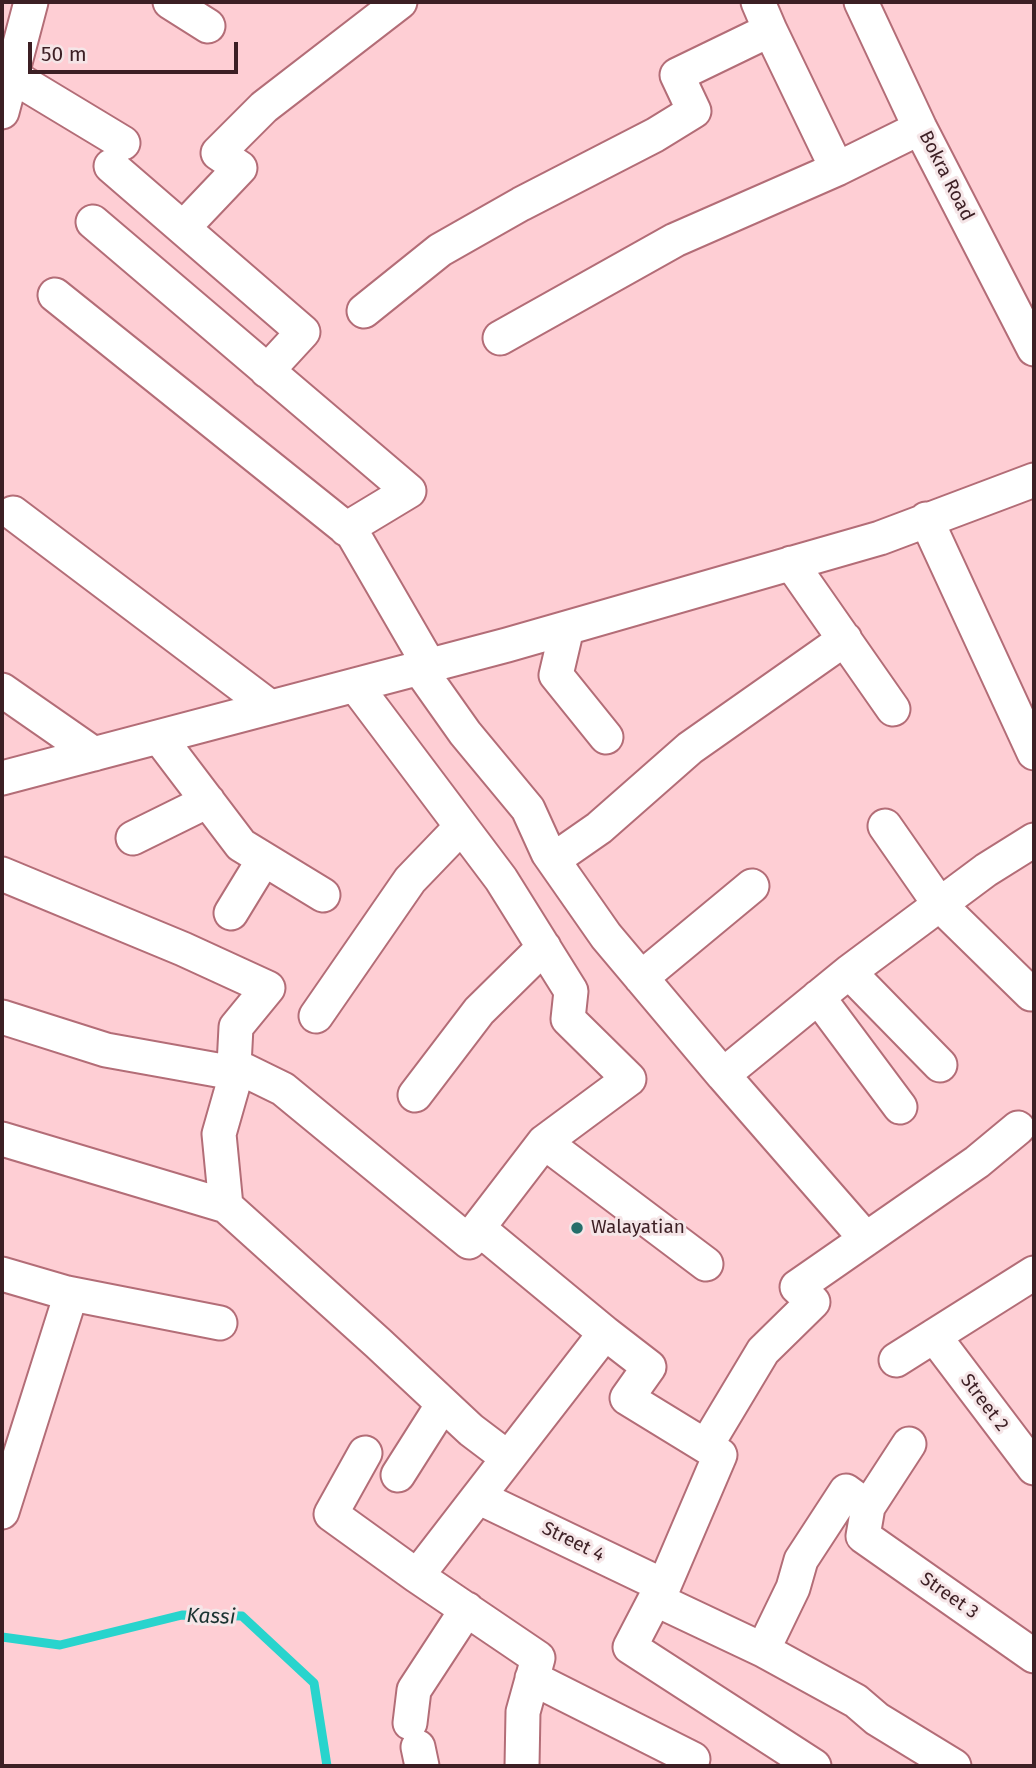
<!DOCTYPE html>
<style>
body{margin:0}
#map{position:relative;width:1036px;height:1768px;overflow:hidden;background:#feced4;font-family:"Fira Sans",sans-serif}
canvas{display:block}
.frame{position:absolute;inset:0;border:4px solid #3c1f24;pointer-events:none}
.scale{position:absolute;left:28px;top:42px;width:210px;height:32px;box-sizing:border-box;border:4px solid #3c1f24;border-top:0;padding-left:9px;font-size:21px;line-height:24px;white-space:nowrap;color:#3c1f24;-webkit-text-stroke:5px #f5e5e7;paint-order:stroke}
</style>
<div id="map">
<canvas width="1036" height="1768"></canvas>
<div class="frame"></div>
<div class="scale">50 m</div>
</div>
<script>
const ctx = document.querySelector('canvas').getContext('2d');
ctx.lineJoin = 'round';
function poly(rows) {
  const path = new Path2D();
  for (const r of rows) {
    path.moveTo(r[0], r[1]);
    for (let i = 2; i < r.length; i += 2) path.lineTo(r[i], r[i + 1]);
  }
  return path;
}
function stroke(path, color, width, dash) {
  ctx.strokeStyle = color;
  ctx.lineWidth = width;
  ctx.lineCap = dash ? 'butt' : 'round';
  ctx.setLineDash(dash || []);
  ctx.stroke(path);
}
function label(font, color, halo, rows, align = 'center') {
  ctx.font = font + ' "Fira Sans",sans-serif';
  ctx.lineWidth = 6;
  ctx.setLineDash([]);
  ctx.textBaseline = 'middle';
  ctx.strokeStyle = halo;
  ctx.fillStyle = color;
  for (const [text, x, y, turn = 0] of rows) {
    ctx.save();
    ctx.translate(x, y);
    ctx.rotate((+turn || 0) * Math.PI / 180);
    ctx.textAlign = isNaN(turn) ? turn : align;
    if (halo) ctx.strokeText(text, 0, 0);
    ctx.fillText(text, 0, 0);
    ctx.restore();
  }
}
stroke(poly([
 [2,1637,60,1645,182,1615,242,1616,314,1683,327,1766]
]), '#28d4cd', 9);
const minor = poly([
 [170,2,208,26],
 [861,2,920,128,1034,349],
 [770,30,837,169],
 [12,76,123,143],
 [2,112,31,2],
 [111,166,303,332,267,371],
 [93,222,409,491,346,529],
 [183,228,240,168,218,153,264,107,400,2],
 [55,295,353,534,429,665],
 [364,311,440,250,521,204,655,135,694,111,677,75,770,30,758,2],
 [500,338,675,240,837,169,920,128],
 [13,513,270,707],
 [926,519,1034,753],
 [791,563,893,709],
 [567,628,556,675,606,737],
 [419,668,465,733,528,809,548,853,606,936,723,1075],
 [355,685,501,879,571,991,568,1019,629,1079,544,1142],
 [2,690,94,754],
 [159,737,241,845,323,895],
 [2,778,507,645,880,538,1034,480],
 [885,826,940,905,1031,994],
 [133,838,208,801],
 [553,860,599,828,690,748,845,639],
 [2,874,183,949,268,988,236,1027,233,1085,219,1134,226,1206,378,1343,471,1430,508,1458],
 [231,913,264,859],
 [849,972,940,1065],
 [641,978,752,886],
 [818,997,900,1107],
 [316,1016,410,880,461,827],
 [2,1017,106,1050,234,1073],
 [234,1065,283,1089,469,1242,478,1228],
 [415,1095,479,1011,544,947],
 [2,1139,226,1206],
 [866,1239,723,1075,849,972,986,870,1034,840],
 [2,1274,67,1293,220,1323],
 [605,1333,649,1367,627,1398,720,1455,664,1586],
 [934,1336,1034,1468],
 [896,1360,1034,1273],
 [909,1444,868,1507,863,1536,1034,1656],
 [706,1446,763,1351,813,1302,797,1287,977,1162,1018,1128],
 [365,1453,331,1514,417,1576],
 [398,1475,443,1404],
 [478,1497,605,1333,478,1228,544,1142,706,1264],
 [2,1512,71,1294],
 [655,1599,630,1647,814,1766],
 [763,1650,793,1588,801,1560,846,1491,868,1507],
 [532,1678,693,1759,688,1766],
 [410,1723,414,1690,467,1609],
 [418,1747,422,1766],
 [522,1766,523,1712,538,1658,417,1576,478,1497,664,1586,655,1599,763,1650,856,1701,877,1719,954,1766]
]);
stroke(minor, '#b36d77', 37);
stroke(minor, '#fff', 33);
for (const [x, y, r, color] of [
 [577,1228,7,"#246e6a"]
]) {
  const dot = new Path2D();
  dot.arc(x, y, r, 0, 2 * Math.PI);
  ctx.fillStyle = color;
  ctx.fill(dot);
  stroke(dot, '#f5e5e7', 2.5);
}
label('19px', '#3c1f24', '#f5e5e7', [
 ["Bokra Road",946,176,63],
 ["Street 2",984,1403,53],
 ["Street 4",573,1542,26],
 ["Street 3",949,1596,35]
]);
label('19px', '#3c1f24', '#f5e5e7', [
 ["Walayatian",591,1228]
], 'left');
label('italic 21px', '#1a3432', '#f5e5e7', [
 ["Kassi",211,1617,2]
]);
</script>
